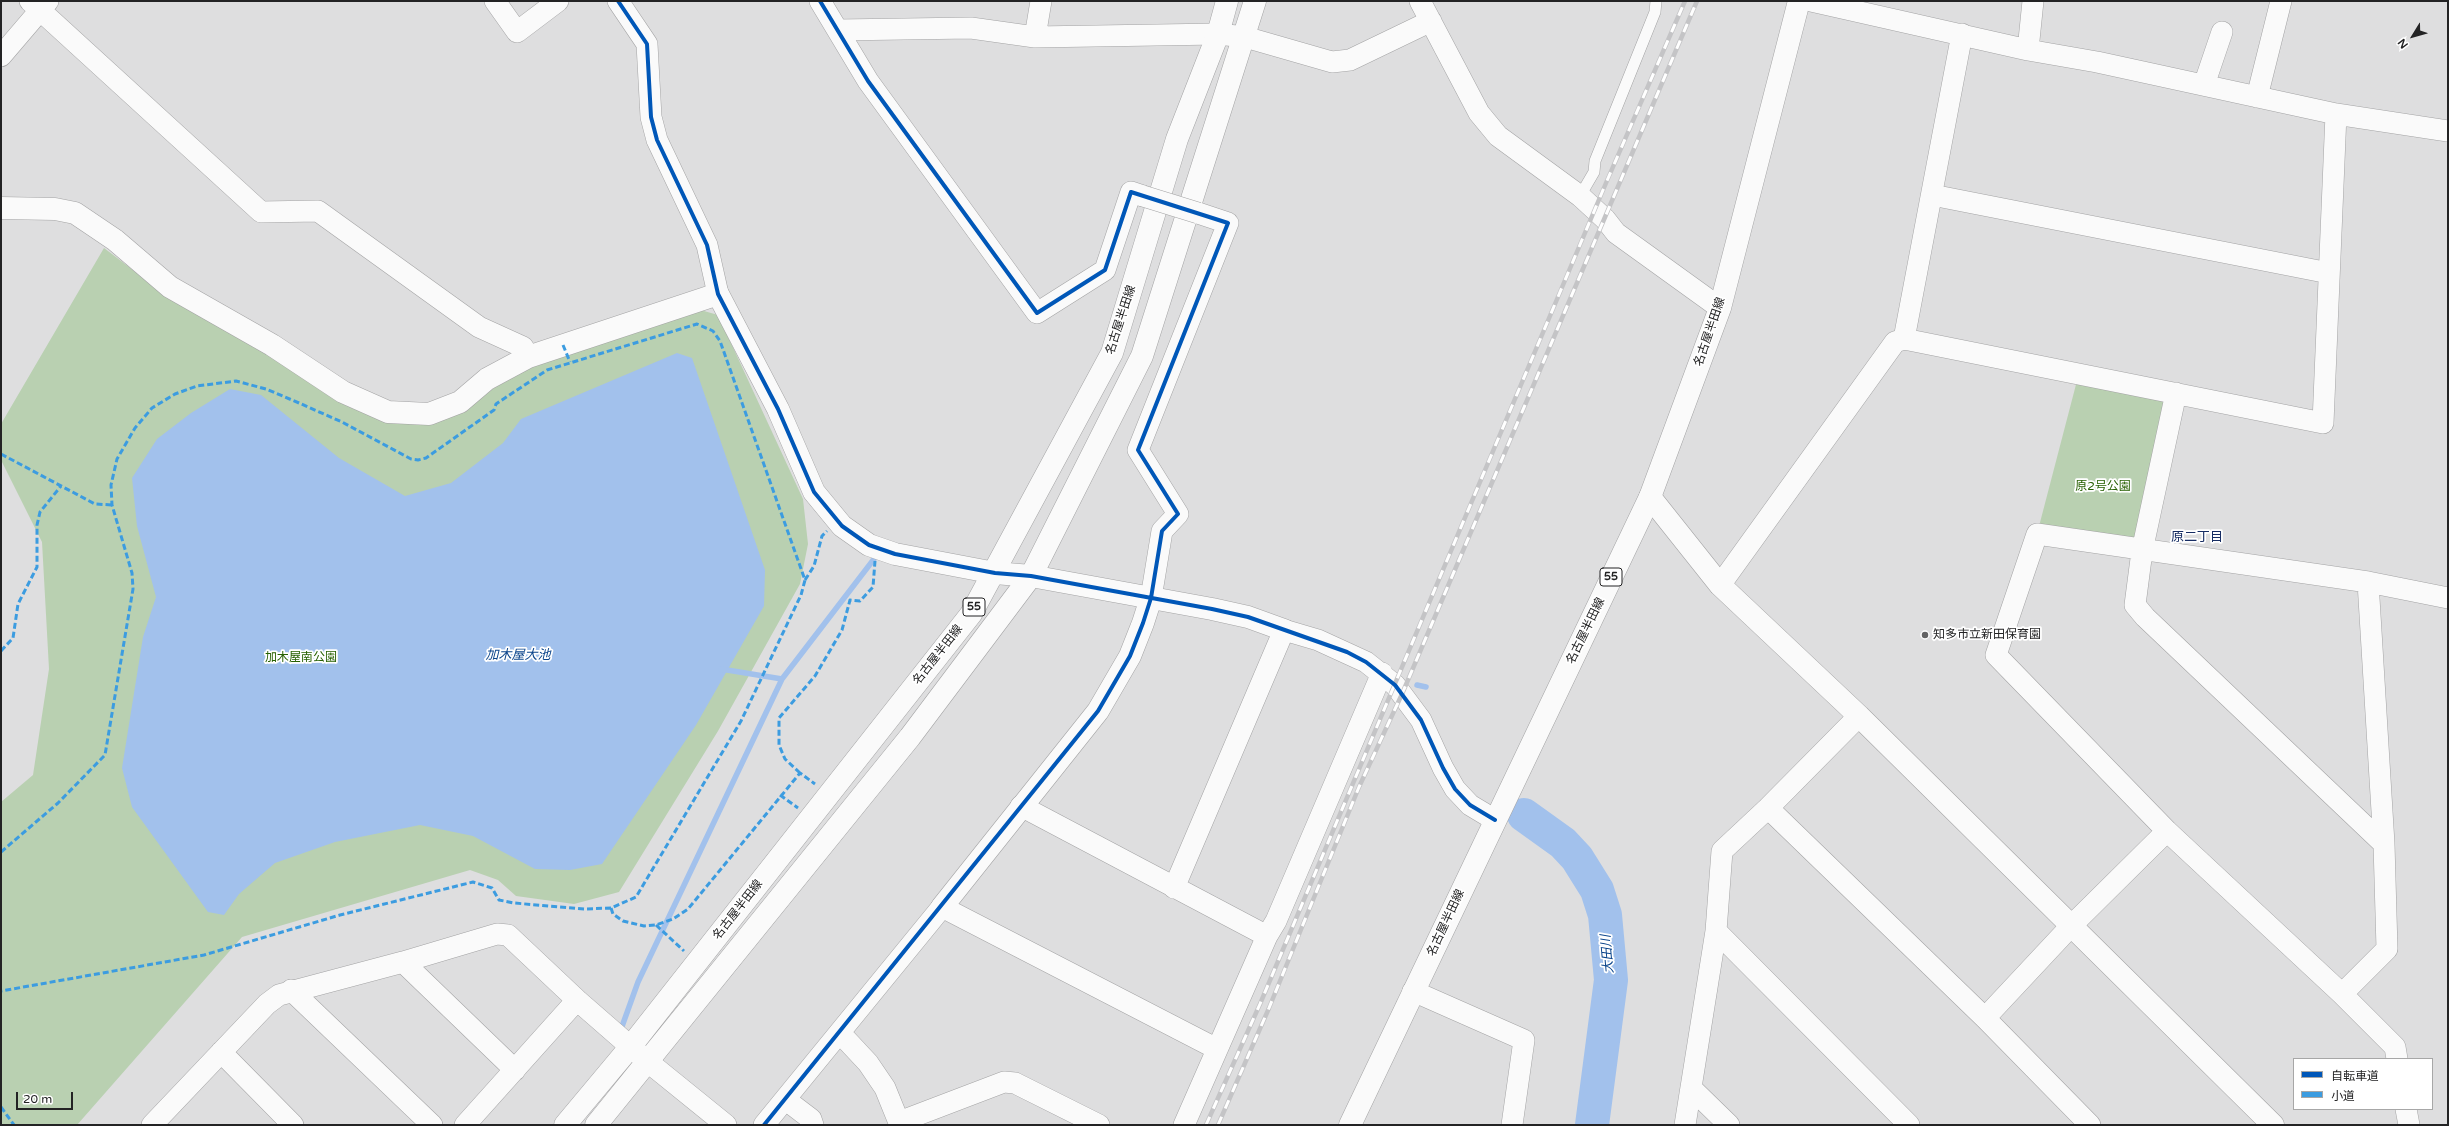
<!DOCTYPE html>
<meta charset="utf-8">
<style>
body{margin:0}
#map{position:relative;width:2449px;height:1126px;overflow:hidden;background:#dededf;font-family:"Varela Round","Noto Sans JP",sans-serif}
canvas{display:block}
.frame{position:absolute;inset:0;border:2px solid #232324;pointer-events:none}
.legend{position:absolute;left:2293px;top:1058px;width:140px;height:52px;box-sizing:border-box;background:#fff;border:1px solid #a7a7a7;margin:0;padding:5px 7px;list-style:none;font-size:12px;color:#232324}
.legend li{display:flex;align-items:center;gap:8px;height:20px}
.legend b{width:20px;border:1px solid #a7a7a7}
.north{position:absolute;left:2393px;top:16px;width:40px;height:40px;-webkit-text-stroke:3px #fff;paint-order:stroke;rotate:233deg;font-size:11px;font-weight:700;line-height:16px;text-align:center;color:#232324}
.north::after{content:'';display:block;margin:auto;width:14px;height:18px;background:#232324;clip-path:polygon(50% 0,100% 100%,50% 72%,0 100%)}
.scale{position:absolute;left:16px;top:1092px;width:57px;height:18px;box-sizing:border-box;border:2px solid #232324;border-top:0;padding-left:5px;font-size:12px;line-height:14px;white-space:nowrap;color:#232324;-webkit-text-stroke:3px #fff;paint-order:stroke}
</style>
<div id="map">
<canvas width="2449" height="1126"></canvas>
<div class="frame"></div>
<ul class="legend">
<li><b style="height:5px;background:#0057b8"></b>自転車道</li>
<li><b style="height:5px;background:#3c9ce0"></b>小道</li>
</ul>
<div class="north">N</div>
<div class="scale">20 m</div>
</div>
<script>
const ctx = document.querySelector('canvas').getContext('2d');
ctx.lineJoin = 'round';
function paint(path, color) {
  ctx.fillStyle = color;
  ctx.fill(path, 'evenodd');
}
function poly(rows) {
  const path = new Path2D();
  for (const r of rows) {
    path.moveTo(r[0], r[1]);
    for (let i = 2; i < r.length; i += 2) path.lineTo(r[i], r[i + 1]);
  }
  return path;
}
function stroke(path, color, width, dash) {
  ctx.strokeStyle = color;
  ctx.lineWidth = width;
  ctx.lineCap = dash ? 'butt' : 'round';
  ctx.setLineDash(dash || []);
  ctx.stroke(path);
}
function label(font, color, halo, rows, align = 'center') {
  ctx.font = font + ' "Varela Round","Noto Sans JP",sans-serif';
  ctx.lineWidth = 3.5;
  ctx.setLineDash([]);
  ctx.textBaseline = 'middle';
  ctx.strokeStyle = halo;
  ctx.fillStyle = color;
  for (const [text, x, y, turn = 0] of rows) {
    ctx.save();
    ctx.translate(x, y);
    ctx.rotate((+turn || 0) * Math.PI / 180);
    ctx.textAlign = isNaN(turn) ? turn : align;
    if (halo) ctx.strokeText(text, 0, 0);
    ctx.fillText(text, 0, 0);
    ctx.restore();
  }
}
paint(poly([
 [104,248,167,296,265,352,335,400,382,420,452,415,528,366,697,309,718,315,803,499,808,544,800,584,718,731,619,892,574,904,516,896,498,880,470,870,242,937,77,1125,3,1125,1,1122,1,802,33,775,49,669,42,542,1,460,1,424],
 [2079,373,2176,393,2142,551,2037,534]
]), '#b9d0b1');
paint(poly([
 [677,353,692,358,765,570,764,606,696,725,602,864,570,870,535,869,473,836,420,825,335,842,275,863,239,894,224,915,208,912,132,807,122,768,143,637,156,597,137,526,132,478,157,439,191,413,230,389,261,395,339,458,405,496,451,483,503,443,521,419]
]), '#a2c1ec');
stroke(poly([
 [721,669,782,679],
 [1417,685,1426,687],
 [1517,810,1524,815],
 [620,1032,638,982,782,679,874,559]
]), '#a2c1ec', 5.5);
stroke(poly([
 [1524,815,1563,843,1577,858,1597,890,1605,915,1611,980,1592,1125]
]), '#a2c1ec', 34);
const service = poly([
 [1580,196,1594,172,1595,161,1655,12,1656,1]
]);
const minor = poly([
 [30,1,261,212,318,211,479,327,523,347,528,357],
 [495,1,517,32,558,1],
 [618,1,647,44,651,117,657,140,707,245,718,294],
 [820,1,868,81,1037,313,1105,270,1131,192,1143,196],
 [1420,1,1479,113,1498,136,1580,196,1605,219,1616,233,1720,308],
 [1811,1,2028,50,2097,62,2336,114,2448,131],
 [838,30,971,28,1035,37,1218,34,1245,37,1332,62,1350,60,1431,21],
 [1035,37,1041,1],
 [2028,50,2033,1],
 [1,56,48,1],
 [2204,85,2222,32],
 [2257,97,2281,1],
 [1932,195,2329,273],
 [1904,339,1962,34],
 [2176,393,2142,551,2135,605,2145,617,2384,844],
 [1720,585,1895,342,1904,339,2323,423,2336,114],
 [1151,598,1162,531,1178,514,1138,450,1228,223,1198,213],
 [1021,806,1267,936],
 [1768,808,1985,1018,2090,1125],
 [1174,888,1284,630,1318,640,1366,662,1395,685,1421,720,1443,768,1455,789,1470,805,1495,820],
 [1716,931,1909,1125],
 [403,962,515,1070],
 [291,990,432,1125],
 [1413,991,1524,1040,1512,1125],
 [2342,994,2387,949,2384,844,2368,582],
 [1985,1018,2071,926,2167,831],
 [840,1033,868,1063,885,1088,900,1125],
 [221,1052,293,1125],
 [2397,1059,2395,1047,2342,994,2167,831,1996,655,2037,534,2368,582,2448,598],
 [1691,1088,1729,1125],
 [786,1100,811,1119,813,1125],
 [2406,1109,2409,1125],
 [899,1122,1004,1082,1015,1083,1099,1125],
 [152,1125,267,1004,279,995,403,962,497,934,508,935,577,1000,647,1061,726,1125],
 [465,1125,577,1000],
 [764,1125,942,907,1217,1049],
 [1184,1125,1267,936,1276,921,1382,673],
 [1685,1125,1716,931,1722,851,1768,808,1859,716]
]);
const tertiary = poly([
 [1,208,55,209,75,213,115,240,170,287,272,345,343,392,388,412,429,414,460,402,487,379,528,357,718,294,778,409,814,492,842,526,869,545,895,554,995,573,1031,576,1212,609,1248,617,1284,630],
 [1650,497,1720,585,1859,716,2273,1125],
 [942,907,1098,711,1130,656,1143,623,1151,598]
]);
const primary = poly([
 [565,1125,631,1046,971,614,1112,353,1177,139,1218,34,1227,1],
 [596,1125,910,737,1031,576,1142,356,1255,1],
 [1350,1125,1650,497,1720,308,1799,1]
]);
stroke(service, '#a3a3a4', 12);
stroke(minor, '#a3a3a4', 22);
stroke(tertiary, '#a3a3a4', 23);
stroke(primary, '#a3a3a4', 23);
stroke(service, '#fafafa', 11);
stroke(minor, '#fafafa', 21);
stroke(tertiary, '#fafafa', 22);
stroke(primary, '#fafafa', 22);
const rail = poly([
 [1206,1125,1260,1004,1606,183,1685,1],
 [1218,1125,1269,1008,1359,787,1402,694,1697,1]
]);
stroke(rail, '#c4c4c6', 4.5);
stroke(rail, '#fff', 3, [9]);
const minorBridge = poly([
 [1143,196,1198,213]
]);
stroke(minorBridge, '#a3a3a4', 22, []);
stroke(minorBridge, '#fafafa', 21);
stroke(poly([
 [563,345,570,362],
 [1,454,95,504,112,505],
 [805,580,814,566,822,536,827,531],
 [1,651,13,638,18,604,37,567,37,525,40,512,61,486],
 [800,773,785,759,779,745,779,718,815,676,842,630,850,600,860,601,873,587,875,561],
 [780,795,798,808],
 [1,852,58,803,105,755,133,589,132,573,112,505,111,485,117,459,135,428,152,408,175,394,197,386,236,381,266,389,299,403,342,422,411,459,418,460,426,458,494,410,496,404,547,370,697,324,713,331,720,341,805,580,801,595,741,721,636,897,611,908,584,909,514,903,499,900,492,888,473,882,340,915,204,955,1,991],
 [611,908,613,914,623,921,644,926,656,925,673,919,688,909,800,773,815,784],
 [656,925,684,951],
 [1,1107,14,1125]
]), '#3c9ce0', 3, [6, 3]);
stroke(poly([
 [618,1,647,44,651,117,657,140,707,245,718,294,778,409,814,492,842,526,869,545,895,554,995,573,1031,576,1212,609,1248,617,1347,652,1366,662,1395,685,1421,720,1443,768,1455,789,1470,805,1495,820],
 [764,1125,1098,711,1130,656,1143,623,1151,598,1162,531,1178,514,1138,450,1228,223,1131,192,1105,270,1037,313,868,81,820,1]
]), '#0057b8', 4);
for (const [x, y, r, color] of [
 [1925,635,4,"#646465"]
]) {
  const dot = new Path2D();
  dot.arc(x, y, r, 0, 2 * Math.PI);
  ctx.fillStyle = color;
  ctx.fill(dot);
  stroke(dot, '#fff', 1.5);
}
for (const [x, y, w] of [
 [1611,577,22],
 [974,607,22]
]) {
  const box = new Path2D();
  box.roundRect(x - w / 2, y - 9, w, 18, 3);
  ctx.fillStyle = '#fff';
  ctx.fill(box);
  stroke(box, '#232324', 1);
}
label('bold 11px', '#232324', null, [
 ["55",1611,577],
 ["55",974,607]
]);
label('12px', '#232324', '#fff', [
 ["名古屋半田線",1121,320,-72],
 ["名古屋半田線",1710,332,-71],
 ["名古屋半田線",1586,631,-64],
 ["名古屋半田線",938,655,-52],
 ["名古屋半田線",738,910,-52],
 ["名古屋半田線",1446,923,-65]
]);
label('12px', '#276002', '#fff', [
 ["原2号公園",2103,487],
 ["加木屋南公園",301,658]
]);
label('12px', '#232324', '#fff', [
 ["知多市立新田保育園",1933,635]
], 'left');
label('13px', '#172d63', '#fff', [
 ["原二丁目",2197,538]
]);
label('italic 13px', '#09438a', '#fff', [
 ["加木屋大池",518,656],
 ["大田川",1608,954,-95]
]);
</script>
